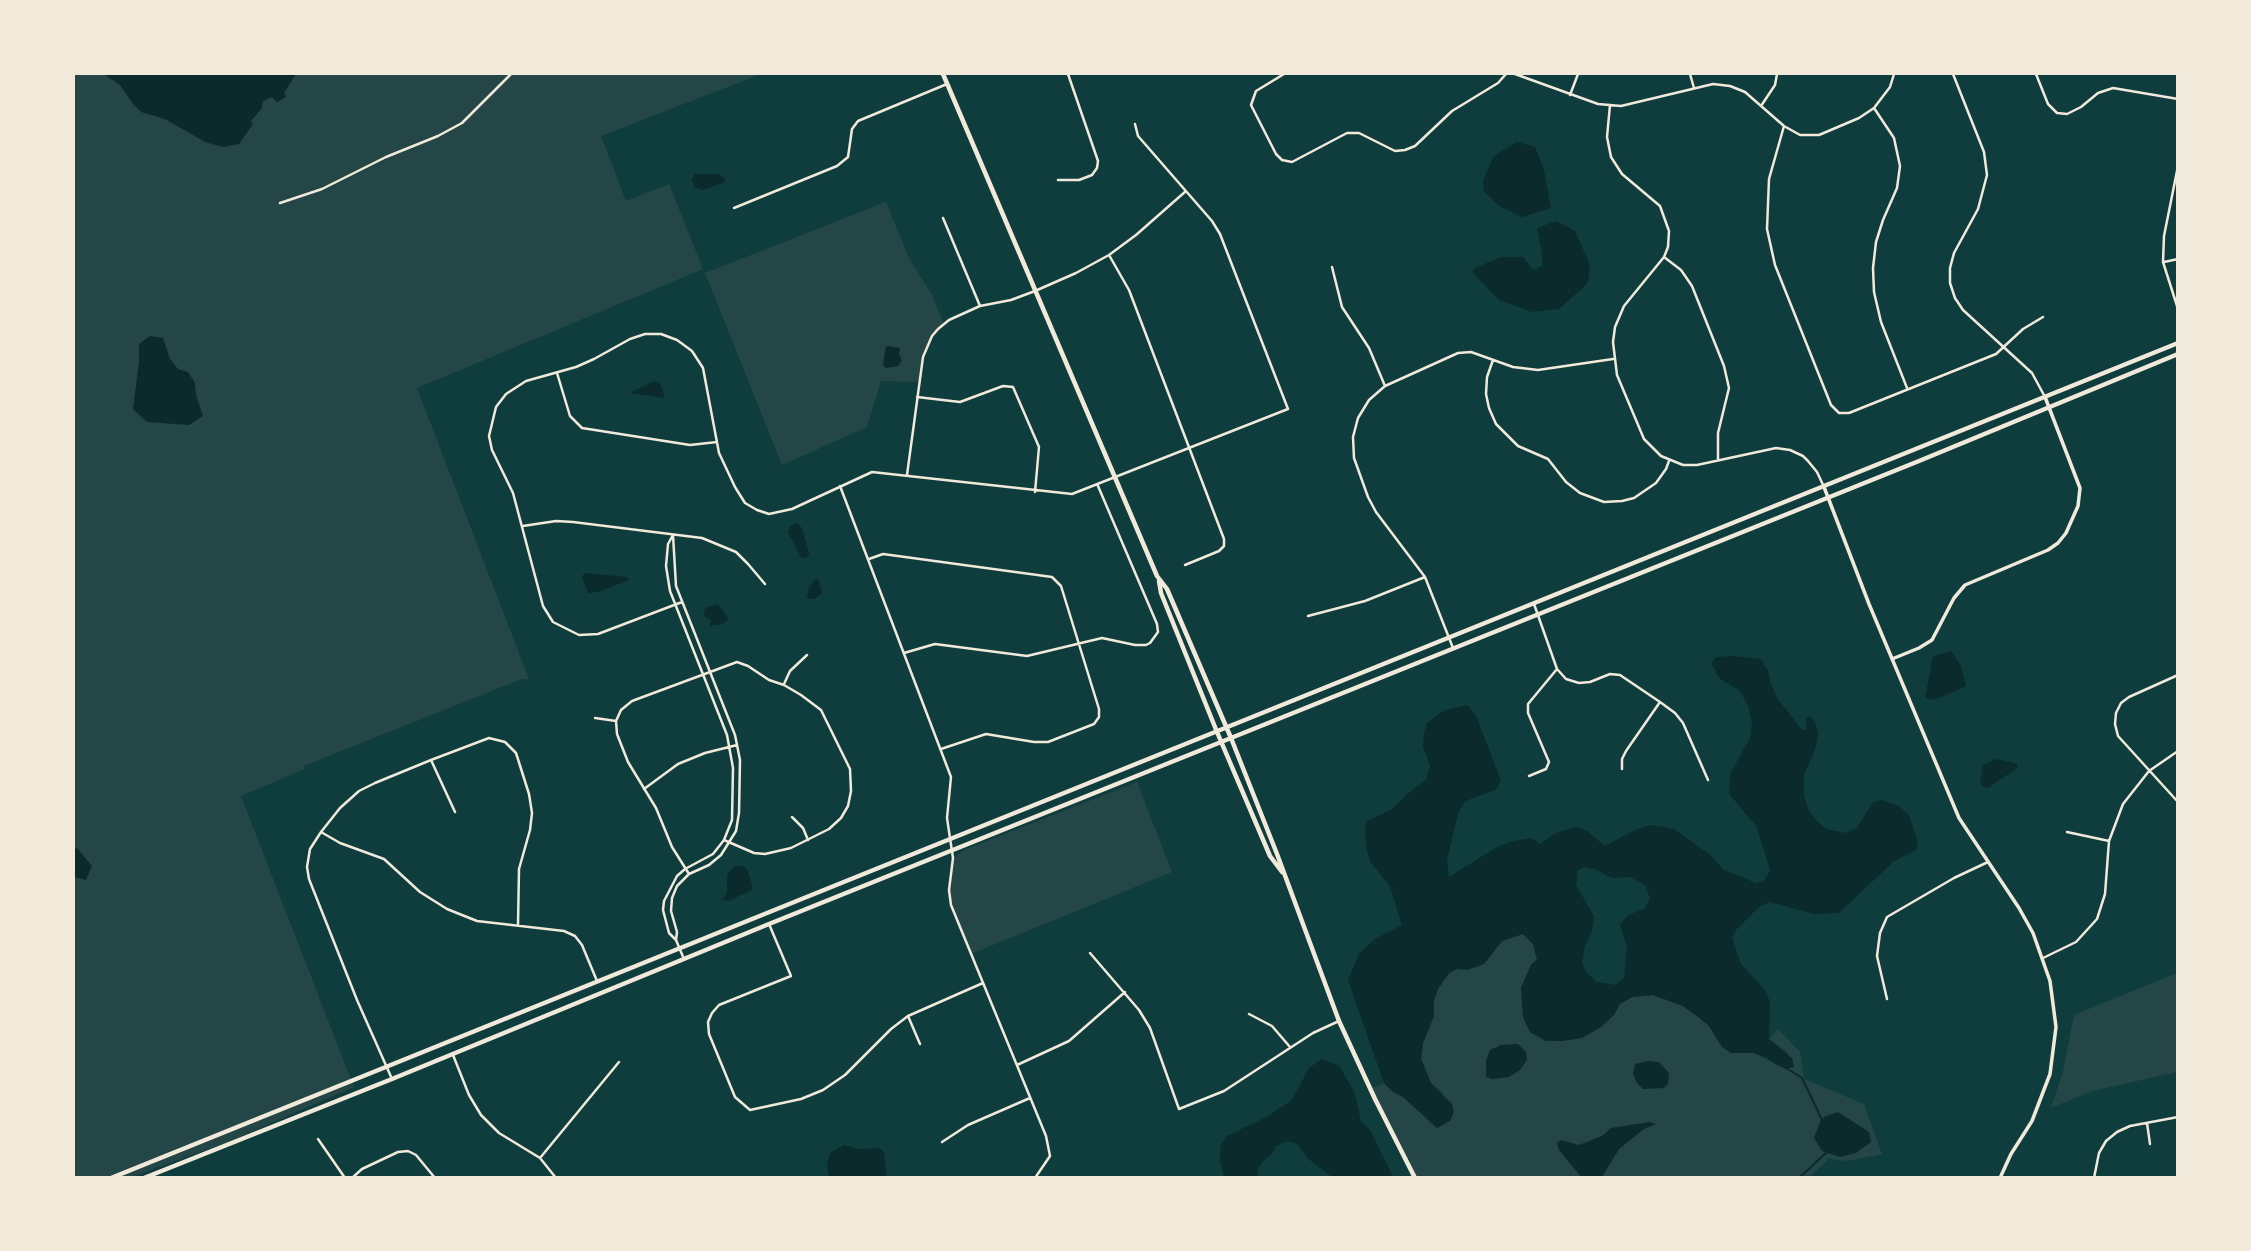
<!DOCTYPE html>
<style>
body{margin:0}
#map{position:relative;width:2251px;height:1251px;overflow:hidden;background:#0f3d3e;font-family:Bitter,serif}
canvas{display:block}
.frame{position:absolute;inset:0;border:75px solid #f1e9da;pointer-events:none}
</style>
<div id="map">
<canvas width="2251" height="1251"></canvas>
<div class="frame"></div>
</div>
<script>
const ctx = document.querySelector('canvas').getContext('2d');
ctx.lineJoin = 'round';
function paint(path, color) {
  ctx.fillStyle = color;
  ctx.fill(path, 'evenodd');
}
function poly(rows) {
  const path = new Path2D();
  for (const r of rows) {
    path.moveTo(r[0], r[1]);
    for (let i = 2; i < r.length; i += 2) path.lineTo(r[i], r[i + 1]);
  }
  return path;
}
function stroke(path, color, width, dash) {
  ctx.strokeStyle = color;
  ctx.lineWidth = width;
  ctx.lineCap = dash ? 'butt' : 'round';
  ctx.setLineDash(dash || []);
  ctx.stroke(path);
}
paint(poly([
 [74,74,761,74,601,136,626,201,669,184,703,269,417,388,529,679,522,679,304,766,305,769,241,796,354,1087,228,1142,132,1177,74,1177],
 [886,202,909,258,932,295,944,325,929,341,922,355,918,382,881,381,867,427,782,465,705,273],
 [1137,782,1172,872,971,954,951,905,949,890,953,858,964,850],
 [1523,934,1533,944,1537,959,1531,965,1521,988,1523,1017,1530,1032,1546,1041,1614,1015,1620,1004,1632,997,1653,995,1683,1006,1697,1016,1709,1026,1722,1047,1754,1053,1777,1065,1788,1053,1769,1039,1778,1029,1800,1052,1804,1079,1864,1104,1882,1154,1848,1161,1824,1158,1828,1160,1809,1177,1415,1177,1370,1089,1384,1083,1393,1092,1403,1096,1437,1128,1442,1092,1431,1083,1421,1059,1423,1043,1434,1016,1434,1000,1438,989,1449,973,1457,969,1467,970,1484,964,1502,941],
 [2177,973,2177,1072,2092,1091,2051,1108,2063,1071,2074,1015]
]), '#244646');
paint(poly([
 [104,74,296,74,284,93,286,97,277,102,272,97,263,101,262,108,251,121,253,124,239,144,223,147,205,142,165,119,141,112,133,104,120,85],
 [1517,142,1535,147,1544,170,1551,208,1522,217,1499,206,1484,191,1483,180,1494,156],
 [695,174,717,174,725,178,725,182,704,190,695,188,692,180],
 [1556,221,1575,231,1590,265,1588,283,1559,309,1532,312,1499,300,1472,272,1475,268,1501,257,1523,257,1533,270,1542,266,1542,253,1537,228],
 [150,336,163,338,170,359,178,369,188,372,195,383,196,395,203,416,189,425,147,422,133,409,139,362,139,344],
 [886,346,900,348,899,354,902,360,898,366,886,368,883,365],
 [654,381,661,385,665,398,630,393],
 [797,523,802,528,809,553,808,557,804,558,801,557,788,532,790,526],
 [584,573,627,577,629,580,598,592,588,593,582,577],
 [816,579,819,580,822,593,814,599,810,599,807,598,809,587],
 [718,604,729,619,723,624,710,626,711,620,704,616,705,608],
 [1951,651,1961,666,1966,686,1939,698,1932,700,1925,698,1933,656],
 [1732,656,1761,659,1768,671,1771,685,1778,699,1802,730,1807,729,1806,719,1809,716,1815,721,1818,734,1815,750,1804,775,1804,796,1809,811,1817,821,1826,829,1846,833,1857,828,1873,802,1882,800,1899,806,1909,815,1918,842,1916,850,1893,862,1839,913,1813,914,1770,902,1760,906,1736,930,1732,938,1741,964,1764,989,1770,1001,1769,1039,1792,1058,1794,1067,1786,1069,1777,1065,1767,1058,1754,1053,1731,1053,1722,1047,1709,1026,1697,1016,1683,1006,1653,995,1632,997,1620,1004,1614,1015,1601,1027,1582,1038,1562,1041,1546,1041,1530,1032,1523,1017,1521,988,1531,965,1537,959,1533,944,1523,934,1502,941,1484,964,1467,970,1457,969,1449,973,1438,989,1434,1000,1434,1016,1423,1043,1421,1059,1431,1083,1452,1104,1454,1112,1450,1121,1437,1128,1403,1097,1393,1092,1384,1083,1348,980,1359,954,1375,939,1402,925,1390,886,1371,863,1366,847,1365,830,1367,821,1391,810,1414,788,1426,780,1430,766,1423,746,1424,732,1427,723,1445,710,1468,705,1477,718,1501,781,1496,790,1465,801,1458,814,1447,860,1449,877,1497,847,1513,841,1531,838,1540,844,1556,833,1576,827,1587,831,1605,846,1635,830,1651,825,1674,829,1709,854,1724,870,1756,883,1763,882,1770,871,1766,856,1756,826,1730,795,1729,784,1731,772,1750,738,1752,723,1748,705,1739,690,1720,679,1711,663,1716,657],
 [1585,867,1595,869,1612,878,1630,877,1646,886,1650,899,1644,909,1628,915,1620,924,1627,948,1624,978,1616,985,1597,982,1586,972,1582,963,1585,945,1592,931,1594,916,1576,885,1578,870],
 [1997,759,2018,764,2017,768,1988,788,1984,787,1980,783,1983,765],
 [74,848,78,849,92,866,86,880,74,877],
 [742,865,748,870,753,889,729,901,722,900,727,893,727,875,734,867],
 [1518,1044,1526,1052,1527,1060,1520,1070,1509,1077,1492,1079,1486,1077,1486,1061,1490,1050,1501,1045],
 [1322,1059,1339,1066,1350,1084,1356,1097,1361,1122,1370,1130,1393,1177,1332,1177,1307,1158,1298,1144,1287,1141,1276,1146,1273,1153,1264,1160,1258,1168,1257,1177,1224,1177,1220,1160,1221,1145,1227,1136,1266,1117,1292,1100,1309,1068],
 [1649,1061,1659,1062,1669,1073,1668,1084,1664,1088,1643,1089,1637,1083,1633,1074,1635,1064],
 [1838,1112,1869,1132,1871,1142,1856,1153,1840,1157,1822,1151,1814,1138,1821,1120,1826,1116],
 [1650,1122,1656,1124,1644,1129,1619,1149,1602,1177,1581,1177,1559,1150,1557,1143,1561,1140,1579,1145,1602,1136,1611,1128],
 [844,1145,860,1149,880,1148,884,1152,887,1177,829,1177,827,1164,830,1153]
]), '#0a2a2b');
stroke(poly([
 [1786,1068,1802,1078,1823,1122],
 [1799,1178,1827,1152]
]), '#0a2a2b', 2);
stroke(poly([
 [1284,74,1256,91,1251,105,1276,154,1282,160,1292,162,1347,133,1359,133,1395,151,1405,150,1415,146,1452,111,1498,83,1506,74],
 [1515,74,1598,104,1621,106,1713,84,1730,86,1745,92,1784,126,1800,135,1819,135,1859,118,1874,108,1890,87,1894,74],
 [1690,74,1694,88],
 [1953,74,1984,152,1987,175,1978,209,1954,253,1950,268,1950,283,1955,298,1963,310,2032,373,2045,397],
 [2036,74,2048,104,2057,113,2067,114,2081,107,2098,93,2113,88,2178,99],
 [1570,95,1578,74],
 [1610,105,1607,137,1611,157,1622,174,1660,206,1669,231,1668,247,1664,257,1624,306,1615,327,1613,342,1617,375,1644,439,1661,456,1683,465,1697,465,1776,448,1790,450,1803,456,1808,461,1817,472,1824,487],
 [1761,106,1775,85,1777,74],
 [1874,108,1894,138,1900,166,1897,188,1883,220,1876,242,1873,268,1874,292,1881,322,1907,388],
 [1784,126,1769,179,1767,229,1775,265,1831,405,1839,413,1849,413,1996,354,2023,329,2043,317],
 [2178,166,2164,236,2163,262,2178,309],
 [1058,180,1079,180,1092,175,1097,168,1098,161,1068,74],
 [280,203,322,189,386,157,438,136,462,123,511,74],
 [734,208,837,166,848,157,852,129,858,121,947,84],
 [943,218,980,306],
 [1109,255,1129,290,1224,539,1224,546,1219,551,1185,565],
 [1664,257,1681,270,1692,286,1724,366,1729,388,1718,433,1718,460],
 [2164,262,2178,259],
 [1332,267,1342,307,1369,348,1385,386],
 [1493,360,1487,377,1486,394,1489,408,1496,424,1518,446,1548,459,1566,482,1580,493,1604,502,1622,501,1634,498,1656,483,1666,469,1669,461],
 [557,373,570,416,582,428,690,445,717,442],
 [917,397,960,402,1003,386,1013,387,1039,447,1035,492],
 [907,475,923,357,932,336,938,329,949,320,980,306,1011,300,1035,291,1076,273,1109,255,1136,235,1186,191],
 [840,486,951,777,947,818,953,858,949,890,951,905,1046,1136,1050,1156,1035,1178],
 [523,526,556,521,573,522,702,538,736,552,748,564,765,584],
 [673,535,668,544,666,566,670,591,727,735,733,768,732,820,724,840,713,854,685,869,677,876,664,901,663,910,669,933,676,940,684,959],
 [673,535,676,586,735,735,740,760,739,813,736,831,721,855,709,865,689,874,677,886,672,898,671,911,677,932,676,940],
 [869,559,883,554,1052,577,1061,586,1099,709,1099,717,1094,724,1048,742,1034,742,986,734,941,749],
 [682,602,598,634,579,635,553,622,543,606,513,493,492,450,489,436,496,407,506,394,526,381,576,367,594,359,630,339,645,334,661,334,677,340,692,351,703,368,719,453,735,487,745,503,757,510,769,514,792,509,872,472,1072,494,1288,409,1220,234,1212,221,1138,136,1135,124],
 [1534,604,1557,669,1566,679,1579,683,1590,682,1610,674,1620,675,1660,702,1675,713,1683,723,1708,780],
 [1308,616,1365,601,1425,577],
 [1453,648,1425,577,1376,512,1368,497,1354,458,1353,437,1358,418,1369,400,1385,386,1458,353,1471,352,1513,367,1538,370,1613,359],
 [904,653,935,644,1027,656,1102,638,1135,645,1146,645,1150,643,1158,632,1157,624,1098,486],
 [2178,675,2129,697,2121,703,2116,713,2115,724,2118,736,2178,802],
 [784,684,790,671,807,655],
 [595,718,616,721],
 [431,760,455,812],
 [1622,769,1622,759,1626,751,1660,702],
 [1529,776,1546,769,1549,762,1528,713,1528,704,1557,669],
 [644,789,678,764,705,753,737,745],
 [792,817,803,828,808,840],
 [321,832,340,843,384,859,420,892,447,909,477,921,564,931,575,936,582,945,597,981],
 [2067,832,2109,841],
 [689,874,672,847,656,808,628,762,617,734,616,721,621,710,632,701,737,662,748,666,769,680,784,685,801,695,821,710,850,769,851,791,848,806,841,818,829,829,791,848,765,854,754,853,724,840],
 [769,924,791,976,719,1005,712,1013,708,1022,709,1034,735,1097,750,1110,801,1099,823,1090,845,1075,891,1029,908,1016,983,983],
 [1090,953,1139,1010,1150,1028,1179,1109,1224,1091,1313,1033,1339,1021],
 [2043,958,2076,942,2097,919,2105,894,2109,841,2123,804,2149,771,2178,751],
 [1887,999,1877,956,1880,933,1887,917,1954,878,1988,862],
 [1249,1014,1272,1026,1290,1047],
 [908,1016,920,1044],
 [453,1055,469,1095,481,1115,499,1133,540,1158,556,1178],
 [1017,1065,1069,1041,1125,992],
 [392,1079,357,1000,309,879,307,867,310,849,321,832,340,808,359,791,375,783,431,760,489,738,505,742,516,753,529,794,532,813,530,830,519,869,518,925],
 [2147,1123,2150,1144],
 [318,1139,345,1178],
 [942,1142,968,1125,1030,1098],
 [540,1158,619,1062],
 [352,1178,362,1169,398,1152,408,1151,416,1155,435,1178],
 [2094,1178,2099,1153,2106,1141,2117,1132,2130,1126,2178,1117]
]), '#f1e9da', 2.5);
stroke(poly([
 [1824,487,1869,604,1959,818,2019,908,2033,933,2050,981,2056,1027,2050,1074,2032,1121,2011,1154,2000,1178],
 [1892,659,1919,648,1932,640,1954,598,1965,585,2048,550,2058,543,2066,533,2078,506,2080,488,2045,397]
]), '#f1e9da', 3.5);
stroke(poly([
 [943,74,1157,576,1167,589,1231,738,1277,854,1339,1021,1375,1099,1415,1178],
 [1159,581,1161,593,1217,732,1270,856,1282,872],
 [111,1178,2178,343],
 [144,1178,392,1079,769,924,1919,461,2178,354]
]), '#f1e9da', 4.5);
</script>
